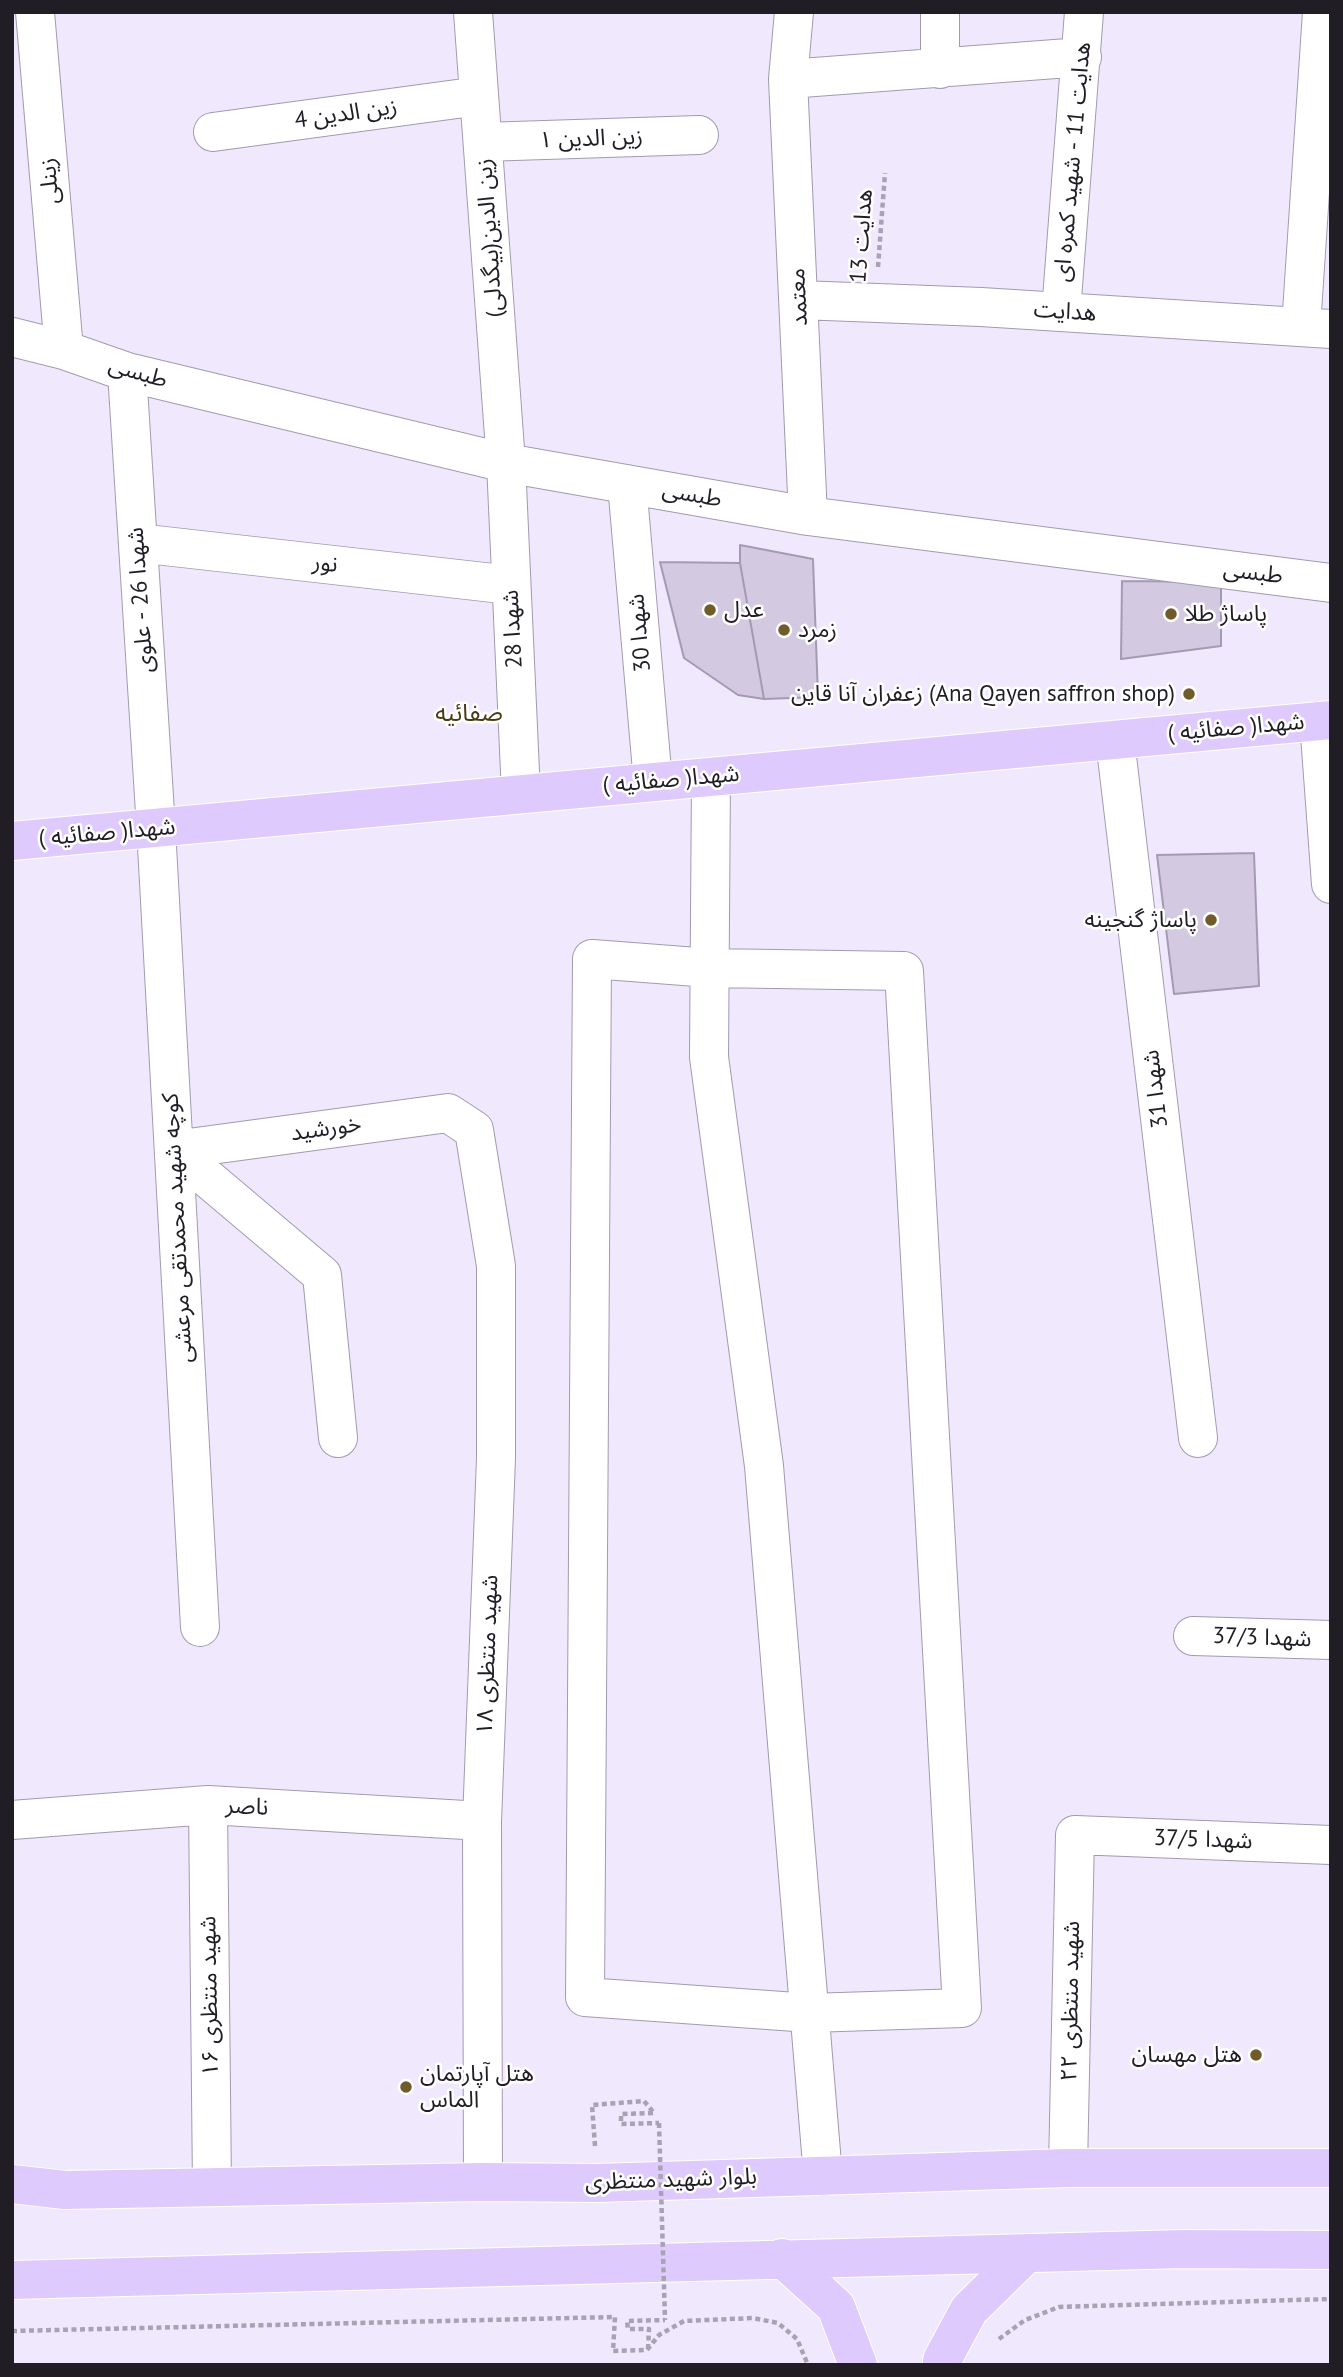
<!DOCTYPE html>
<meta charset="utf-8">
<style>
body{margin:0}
#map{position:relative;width:1343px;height:2377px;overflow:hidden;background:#f0e9fd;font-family:"PT Sans",sans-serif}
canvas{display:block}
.frame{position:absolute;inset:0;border:14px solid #201d25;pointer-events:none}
</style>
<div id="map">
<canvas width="1343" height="2377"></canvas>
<div class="frame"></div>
</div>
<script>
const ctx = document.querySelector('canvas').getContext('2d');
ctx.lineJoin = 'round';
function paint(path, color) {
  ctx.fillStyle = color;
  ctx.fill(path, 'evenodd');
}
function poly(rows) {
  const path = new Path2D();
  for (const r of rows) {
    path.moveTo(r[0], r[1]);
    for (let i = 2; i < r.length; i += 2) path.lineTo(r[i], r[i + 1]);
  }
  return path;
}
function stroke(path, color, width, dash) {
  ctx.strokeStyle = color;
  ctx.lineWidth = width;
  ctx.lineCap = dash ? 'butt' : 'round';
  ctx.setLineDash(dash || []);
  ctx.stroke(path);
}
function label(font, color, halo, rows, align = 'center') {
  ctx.font = font + ' "PT Sans","Noto Sans Arabic",sans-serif';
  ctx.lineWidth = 5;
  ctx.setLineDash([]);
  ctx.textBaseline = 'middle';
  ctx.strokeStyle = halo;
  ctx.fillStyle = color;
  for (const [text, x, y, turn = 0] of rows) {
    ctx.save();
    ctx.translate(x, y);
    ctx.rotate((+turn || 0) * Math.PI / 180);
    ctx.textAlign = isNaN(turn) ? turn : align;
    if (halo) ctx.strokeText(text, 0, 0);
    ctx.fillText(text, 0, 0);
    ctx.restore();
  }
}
const building = poly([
 [740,545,813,559,818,697,764,699,740,563,740,545],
 [660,562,740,563,764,699,738,695,684,658,660,562],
 [1122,581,1221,582,1221,646,1121,659,1122,581],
 [1254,853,1259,986,1174,994,1157,855,1254,853]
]);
paint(building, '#d3cae2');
stroke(building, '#a49bb2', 2);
const minor = poly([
 [35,12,64,350],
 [473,12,506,463,521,794],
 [794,12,788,79,808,516],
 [940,69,940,12],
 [788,79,1082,57],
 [213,132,479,96],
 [483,142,699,135],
 [800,300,981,307,1331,329],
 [1061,312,1084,12],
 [1301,327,1322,12],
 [12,337,64,350,127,372,506,463,808,516,1331,583],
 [127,372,156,828,200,1627],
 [627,484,653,782],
 [138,543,511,585],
 [1319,721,1331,884],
 [1115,740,1198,1438],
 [711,777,709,1057,764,1466,823,2176],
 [592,959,710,968,904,971,962,2008,810,2013,585,1997,592,959],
 [174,1150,448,1113,474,1130,496,1266,496,1458,482,1821,483,2182],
 [174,1150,322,1275,338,1438],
 [1193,1636,1331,1640],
 [208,1805,212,2187],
 [12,1820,208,1805,482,1821],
 [1068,2168,1075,1835,1331,1845]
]);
const major = poly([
 [12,841,1331,720],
 [12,2184,65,2190,483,2182,597,2183,1068,2168,1331,2168],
 [782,2258,836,2307,858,2365],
 [12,2280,1184,2249,1331,2250],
 [942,2365,942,2360,969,2310,1027,2253]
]);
stroke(minor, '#a29ab0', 40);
stroke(major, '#fff', 40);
stroke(poly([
 [878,267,885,173],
 [653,2113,621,2114,621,2124,659,2123],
 [595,2146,592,2105,644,2101,654,2113],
 [12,2331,615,2317,613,2351,647,2350,659,2335,684,2321,753,2318,778,2323,797,2339,808,2365],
 [999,2339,1025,2320,1059,2307,1331,2299],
 [648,2349,649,2329,628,2329,627,2321,665,2320]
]), '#a8a2b2', 4.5, [5, 3.5]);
stroke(minor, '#fff', 38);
stroke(major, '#decafc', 38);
stroke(poly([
 [659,2123,665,2320]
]), '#a8a2b2', 4.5, [5, 3.5]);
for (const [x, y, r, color] of [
 [710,610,7,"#6f5c2a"],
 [1171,614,7,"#6f5c2a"],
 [784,630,7,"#6f5c2a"],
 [1189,694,7,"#6f5c2a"],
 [1211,920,7,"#6f5c2a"],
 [1256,2055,7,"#6f5c2a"],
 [406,2087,7,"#6f5c2a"]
]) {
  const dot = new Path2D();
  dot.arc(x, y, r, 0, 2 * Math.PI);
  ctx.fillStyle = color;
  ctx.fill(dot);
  stroke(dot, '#fff', 2.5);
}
label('23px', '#201d25', '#fff', [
 ["زین الدین 4",346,114,-8],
 ["زین الدین ۱",591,139,-2],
 ["هدایت 11 - شهید کمره ای",1073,162,-85],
 ["زینلی",50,181,-95],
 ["هدایت 13",862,236,-86],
 ["زین الدین(بیگدلی)",490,238,-94],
 ["معتمد",799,297,-93],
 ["هدایت",1065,312,4],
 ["طبسی",138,373,16],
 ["طبسی",692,495,10],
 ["نور",325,564,6],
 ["طبسی",1253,573,7],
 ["شهدا 26 - علوی",141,600,-94],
 ["شهدا 28",513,629,-93],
 ["شهدا 30",640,633,-95],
 ["شهدا( صفائیه )",1236,728,-5],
 ["شهدا( صفائیه )",671,780,-5],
 ["شهدا( صفائیه )",107,833,-5],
 ["شهدا 31",1156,1089,-97],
 ["خورشید",326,1129,-8],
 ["کوچه شهید محمدتقی مرعشی",178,1228,-93],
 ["شهدا 37/3",1262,1638,2],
 ["شهید منتظری ۱۸",488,1655,-88],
 ["ناصر",247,1807,3],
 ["شهدا 37/5",1203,1840,2],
 ["شهید منتظری ۱۶",210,1996,-91],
 ["شهید منتظری ۲۲",1071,2001,-89],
 ["بلوار شهید منتظری",671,2180,-2]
]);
label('23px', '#201d25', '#fff', [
 ["عدل",724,610],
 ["پاساژ طلا",1185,614],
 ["زمرد",798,630],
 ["زعفران آنا قاین (Ana Qayen saffron shop)",1175,694,"right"],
 ["پاساژ گنجینه",1197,920,"right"],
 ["هتل مهسان",1242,2055,"right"],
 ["هتل آپارتمان",420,2074],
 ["الماس",420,2100]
], 'left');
label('24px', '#493a12', '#fff', [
 ["صفائیه",469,714]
]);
</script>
